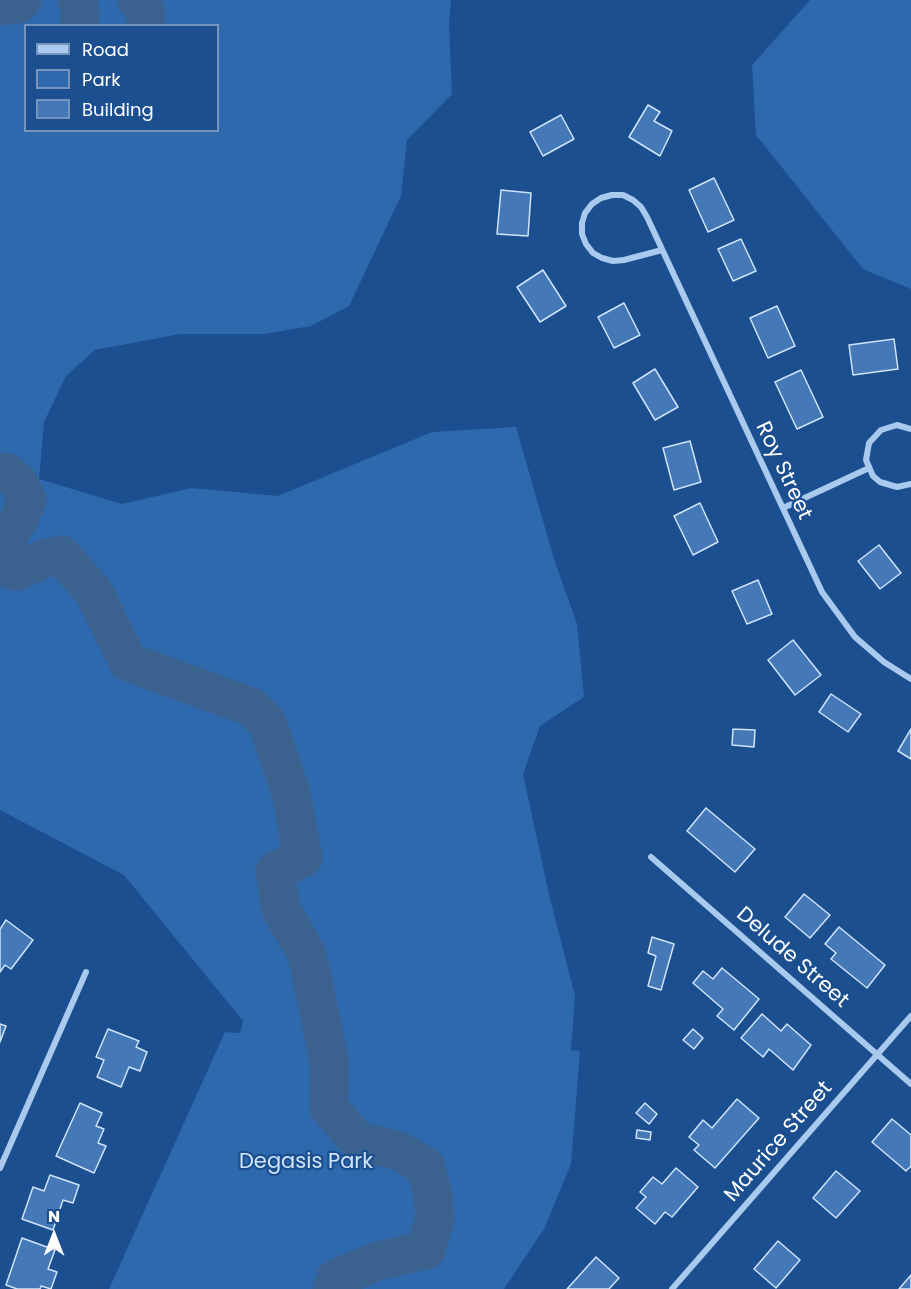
<!DOCTYPE html>
<style>
body{margin:0}
#map{position:relative;width:911px;height:1289px;overflow:hidden;background:#1b4f8f;font-family:Poppins,sans-serif}
canvas{display:block}
.legend{position:absolute;left:24px;top:24px;width:195px;height:108px;box-sizing:border-box;background:#1b4f8f;border:2px solid #7695bc;margin:0;padding:8px 10px;list-style:none;font-size:18px;color:#fff}
.legend li{display:flex;align-items:center;gap:12px;height:30px}
.legend b{width:30px;border:2px solid #7695bc}
.north{position:absolute;left:24px;top:1205px;width:60px;height:60px;-webkit-text-stroke:4px #1b4f8f;paint-order:stroke;rotate:0deg;font-size:16px;font-weight:700;line-height:24px;text-align:center;color:#fff}
.north::after{content:'';display:block;margin:auto;width:21px;height:27px;background:#fff;clip-path:polygon(50% 0,100% 100%,50% 72%,0 100%)}
</style>
<div id="map">
<canvas width="911" height="1289"></canvas>
<ul class="legend">
<li><b style="height:8px;background:#a9c9ee"></b>Road</li>
<li><b style="height:16px;background:#2e69ad"></b>Park</li>
<li><b style="height:16px;background:#4478b7"></b>Building</li>
</ul>
<div class="north">N</div>
</div>
<script>
const ctx = document.querySelector('canvas').getContext('2d');
ctx.lineJoin = 'round';
function paint(path, color) {
  ctx.fillStyle = color;
  ctx.fill(path, 'evenodd');
}
function poly(rows) {
  const path = new Path2D();
  for (const r of rows) {
    path.moveTo(r[0], r[1]);
    for (let i = 2; i < r.length; i += 2) path.lineTo(r[i], r[i + 1]);
  }
  return path;
}
function stroke(path, color, width, dash) {
  ctx.strokeStyle = color;
  ctx.lineWidth = width;
  ctx.lineCap = dash ? 'butt' : 'round';
  ctx.setLineDash(dash || []);
  ctx.stroke(path);
}
function label(font, color, halo, rows, align = 'center') {
  ctx.font = font + ' Poppins,sans-serif';
  ctx.lineWidth = 4.5;
  ctx.setLineDash([]);
  ctx.textBaseline = 'middle';
  ctx.strokeStyle = halo;
  ctx.fillStyle = color;
  for (const [text, x, y, turn = 0] of rows) {
    ctx.save();
    ctx.translate(x, y);
    ctx.rotate((+turn || 0) * Math.PI / 180);
    ctx.textAlign = isNaN(turn) ? turn : align;
    if (halo) ctx.strokeText(text, 0, 0);
    ctx.fillText(text, 0, 0);
    ctx.restore();
  }
}
paint(poly([
 [0,0,451,0,449,24,452,94,407,140,401,196,349,306,311,326,264,334,180,334,95,350,66,376,44,422,39,479,122,504,191,488,278,496,432,432,516,427,554,559,577,624,584,697,540,726,523,774,549,894,575,996,571,1050,580,1051,571,1164,544,1229,504,1289,109,1289,225,1032,240,1033,243,1021,124,875,0,810],
 [26,26,218,26,218,130,26,130],
 [810,0,911,0,911,289,863,269,756,135,752,65]
]), '#2e69ad');
stroke(poly([
 [77,0,80,10,79,26],
 [137,0,145,10,146,26],
 [0,6,18,4,22,0],
 [0,473,6,472,18,482,27,500,19,519,0,550],
 [0,566,16,571,47,558,62,555,95,594,128,662,251,707,267,722,291,793,303,858,275,871,281,910,307,954,329,1060,329,1108,357,1140,399,1151,425,1166,432,1191,435,1217,426,1250,378,1261,336,1278,332,1289]
]), '#3c6290', 39);
const building = poly([
 [648,105,660,112,654,121,672,131,660,156,629,137,648,105],
 [561,115,574,139,543,156,530,132,561,115],
 [714,178,734,220,708,232,689,190,714,178],
 [501,190,531,193,528,236,497,234,501,190],
 [741,239,756,271,733,281,718,249,741,239],
 [543,270,566,306,540,322,517,287,543,270],
 [624,303,640,335,614,348,598,317,624,303],
 [777,306,795,346,768,358,750,318,777,306],
 [894,339,898,369,853,375,849,345,894,339],
 [655,369,678,407,655,420,633,383,655,369],
 [801,370,823,417,797,429,775,382,801,370],
 [690,441,701,482,674,490,663,448,690,441],
 [700,503,718,542,693,555,674,516,700,503],
 [879,545,901,573,880,589,858,561,879,545],
 [758,580,772,614,747,624,732,591,758,580],
 [793,640,821,675,795,695,768,660,793,640],
 [831,694,861,714,848,732,819,712,831,694],
 [733,729,755,730,754,747,732,745,733,729],
 [911,729,911,759,898,751,911,729],
 [706,808,755,849,735,872,687,831,706,808],
 [804,894,830,915,810,938,785,917,804,894],
 [6,920,33,940,11,969,5,965,0,972,0,929,6,920],
 [839,927,885,965,867,988,831,959,836,953,825,944,839,927],
 [652,937,674,944,661,990,648,986,656,956,648,953,652,937],
 [722,968,759,999,734,1030,717,1016,723,1009,693,983,703,971,713,979,722,968],
 [762,1014,781,1031,787,1024,811,1045,793,1070,769,1049,763,1057,741,1038,762,1014],
 [0,1024,6,1026,0,1042,0,1024],
 [108,1029,139,1041,136,1047,147,1052,140,1071,129,1067,121,1087,97,1077,104,1060,96,1057,108,1029],
 [693,1029,703,1038,694,1049,683,1040,693,1029],
 [737,1099,759,1118,715,1168,694,1150,699,1145,689,1137,703,1120,712,1128,737,1099],
 [80,1103,102,1113,96,1126,104,1129,98,1143,106,1146,94,1173,56,1156,80,1103],
 [645,1103,657,1114,649,1124,636,1113,645,1103],
 [892,1119,911,1135,911,1166,906,1171,872,1142,892,1119],
 [637,1130,651,1132,650,1140,636,1138,637,1130],
 [676,1168,698,1187,672,1217,665,1212,655,1224,636,1208,646,1197,640,1192,653,1177,662,1184,676,1168],
 [836,1171,860,1191,836,1218,813,1198,836,1171],
 [50,1175,79,1185,73,1203,63,1200,53,1230,22,1219,33,1187,44,1191,50,1175],
 [22,1238,55,1250,48,1269,57,1272,51,1289,41,1286,40,1289,17,1289,6,1285,22,1238],
 [778,1241,800,1260,776,1288,754,1269,778,1241],
 [596,1257,619,1278,609,1289,567,1289,596,1257],
 [911,1275,911,1289,899,1289,911,1275]
]);
paint(building, '#4478b7');
stroke(building, '#cfe3fa', 1.5);
stroke(poly([
 [662,250,624,260,613,261,602,258,593,253,586,244,582,234,582,223,585,213,592,204,601,198,612,195,623,195,633,200,641,207,647,217,822,592,855,637,884,662,911,679],
 [911,429,897,425,881,430,869,443,866,460,873,476,880,482,897,487,911,484],
 [783,508,869,468],
 [651,857,911,1084],
 [0,1168,86,972],
 [672,1289,911,1016]
]), '#a9c9ee', 6);
label('21px', '#fff', '#1b4f8f', [
 ["Roy Street",783,471,65],
 ["Delude Street",792,958,41],
 ["Maurice Street",779,1142,-49]
]);
label('21px', '#cfe3fa', '#1b4f8f', [
 ["Degasis Park",306,1163]
]);
</script>
